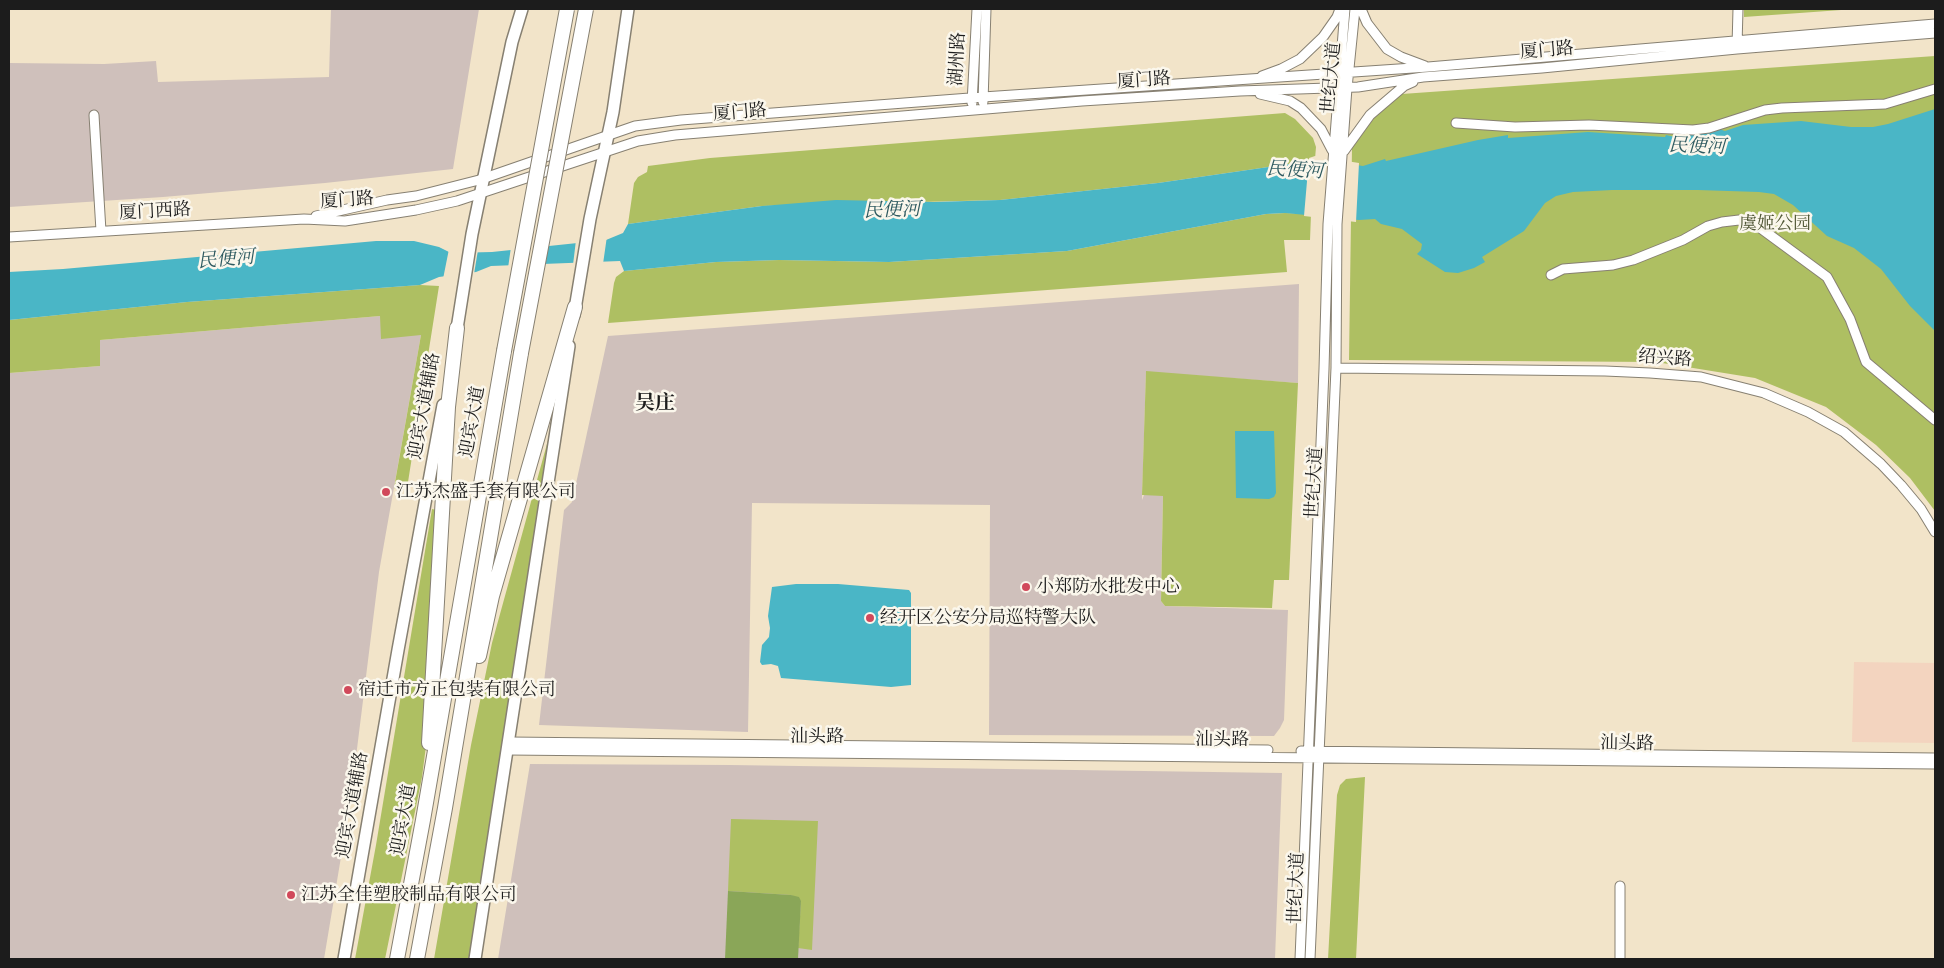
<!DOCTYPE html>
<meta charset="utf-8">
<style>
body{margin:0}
#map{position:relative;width:1944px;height:968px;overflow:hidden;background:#f2e4c9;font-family:"Gentium Book Plus",serif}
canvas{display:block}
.frame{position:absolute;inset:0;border:10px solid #1c1c1c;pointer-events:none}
</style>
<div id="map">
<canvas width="1944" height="968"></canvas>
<div class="frame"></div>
</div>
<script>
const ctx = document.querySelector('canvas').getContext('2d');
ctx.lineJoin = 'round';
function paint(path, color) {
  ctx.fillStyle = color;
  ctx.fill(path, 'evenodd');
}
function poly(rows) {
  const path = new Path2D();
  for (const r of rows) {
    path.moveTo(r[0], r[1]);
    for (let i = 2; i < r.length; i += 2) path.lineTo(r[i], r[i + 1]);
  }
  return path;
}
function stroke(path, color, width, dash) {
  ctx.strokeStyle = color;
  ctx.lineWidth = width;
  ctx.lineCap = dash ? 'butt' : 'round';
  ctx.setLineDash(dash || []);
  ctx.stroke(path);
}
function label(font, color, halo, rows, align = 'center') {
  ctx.font = font + ' "Gentium Book Plus","Noto Serif SC",serif';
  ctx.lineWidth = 5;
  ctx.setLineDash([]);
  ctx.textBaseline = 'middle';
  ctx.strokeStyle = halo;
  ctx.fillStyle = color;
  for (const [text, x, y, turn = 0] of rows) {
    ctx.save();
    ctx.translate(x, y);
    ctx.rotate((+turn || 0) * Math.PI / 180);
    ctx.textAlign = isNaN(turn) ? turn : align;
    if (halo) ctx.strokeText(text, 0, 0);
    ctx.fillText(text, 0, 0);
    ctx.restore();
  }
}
paint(poly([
 [1854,662,1935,663,1935,743,1852,742]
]), '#f3d4bf');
paint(poly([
 [331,9,479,9,453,169,325,183,163,197,9,207,9,63,104,64,156,61,158,82,329,77],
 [1299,284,1298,383,1146,372,1142,500,1144,495,1163,495,1161,601,1165,606,1288,610,1284,720,1280,728,1274,736,989,735,990,505,752,503,748,732,539,725,564,510,572,502,608,336],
 [380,316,421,335,379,572,351,797,324,959,9,959,9,373,100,366,100,340],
 [530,764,730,765,1282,773,1275,959,498,959]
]), '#cfc0bb');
paint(poly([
 [1744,9,1855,9,1744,17],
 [1935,56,1935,511,1910,478,1876,445,1826,407,1755,378,1656,362,1349,360,1352,147,1381,109,1402,94],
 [1285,113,1295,119,1313,138,1316,147,1315,159,1303,162,1158,183,1000,200,762,206,628,224,634,183,638,177,647,172,648,166,710,158],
 [1285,213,1311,214,1310,240,1284,240,1287,272,608,323,614,283,616,277,624,271,716,262,779,260,889,262,1067,251,1266,214],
 [420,285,439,286,408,482,405,489,400,491,394,488,421,335,381,339,380,316,100,340,100,366,9,373,9,320,187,302],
 [1146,371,1298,383,1289,580,1274,580,1272,608,1165,606,1161,601,1163,496,1142,495],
 [558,404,471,959,434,959,471,745,492,643],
 [432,509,440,511,427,738,422,777,385,959,355,959,376,845],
 [1365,777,1356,959,1328,959,1337,795,1340,785,1346,779],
 [731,819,818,821,812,950,798,948,801,901,791,895,728,891]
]), '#aebf62');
paint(poly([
 [728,891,791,895,799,897,801,901,798,959,725,959]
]), '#8aa658');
paint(poly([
 [1935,109,1935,331,1910,306,1881,269,1854,248,1827,236,1793,205,1774,194,1759,192,1698,190,1612,190,1573,192,1556,196,1545,203,1524,231,1482,257,1485,262,1474,268,1458,273,1445,272,1417,254,1421,250,1422,244,1402,229,1381,224,1375,219,1359,220,1285,213,1266,214,1067,251,889,262,779,260,716,262,624,271,620,261,491,266,476,272,439,277,420,285,187,302,9,320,9,272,63,269,376,241,414,241,439,247,451,253,492,252,606,240,623,233,628,224,762,206,836,200,934,202,1000,200,1158,183,1303,162,1315,159,1363,166,1385,159,1386,161,1478,140,1508,135,1508,138,1588,132,1665,137,1666,135,1675,137,1679,133,1721,127,1722,130,1725,131,1743,125,1801,121,1851,127,1873,127,1888,124],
 [1235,431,1274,431,1276,493,1274,497,1269,499,1236,498],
 [796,584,838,584,909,590,911,593,911,685,891,687,781,678,778,666,771,664,762,665,760,662,762,645,769,637,770,628,768,616,772,587]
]), '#4ab6c6');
paint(poly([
 [1315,156,1359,163,1356,222,1304,216,1309,158],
 [607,236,603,264,573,265,576,240],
 [549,243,545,267,508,268,511,247],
 [449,249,452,251,478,250,474,274,443,279]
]), '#f2e4c9');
const minor = poly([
 [1361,9,1367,23,1387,49,1401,57,1425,66],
 [1737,46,1738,9],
 [1262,76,1281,69,1300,59,1323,37,1337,17,1340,9],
 [1260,94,1290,101,1301,108,1321,129,1332,150],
 [983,102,986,9],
 [972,103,977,9],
 [94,115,101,231],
 [1456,123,1515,127,1589,125,1693,130,1709,128,1765,110,1782,108,1885,104,1935,89],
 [1344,151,1370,115,1404,86,1413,82],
 [316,216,387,200,416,196,479,180,635,126,681,120,983,97,1428,67,1935,24],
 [9,237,304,219,345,221,416,210,457,201,638,141,675,135,1082,101,1240,91,1358,87,1423,77,1542,68,1737,49,1935,33],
 [1551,275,1563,269,1613,265,1633,260,1683,240,1708,226,1722,222,1739,220,1759,227,1827,277,1850,319,1866,362,1935,420],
 [1336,368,1605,371,1650,373,1701,377,1764,393,1808,412,1844,432,1881,464,1901,485,1921,509,1935,532],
 [509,742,1268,750],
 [508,750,1935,764],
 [1301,751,1935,758],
 [1300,959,1324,369,1328,224,1345,9],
 [1310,959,1336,368,1337,224,1347,88,1355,9],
 [1620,959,1620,886]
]);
const major = poly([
 [574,315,590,219,613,112,628,9],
 [456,335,472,234,512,42,522,9],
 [344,959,398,650,443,405],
 [475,959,569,346]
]);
const highway = poly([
 [479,656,492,596,575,307],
 [429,743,448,407,457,328],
 [397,959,423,820,504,351],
 [417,959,445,808,521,353]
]);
stroke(minor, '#878072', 11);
stroke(major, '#878072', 14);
stroke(highway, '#878072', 16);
stroke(minor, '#fff', 9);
stroke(major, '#fff', 11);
stroke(highway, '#fff', 14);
const highwayBridge = poly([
 [504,351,567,9],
 [521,353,586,9]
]);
stroke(highwayBridge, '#878072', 16, []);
stroke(highwayBridge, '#fff', 14);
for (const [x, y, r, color] of [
 [386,492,5,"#d1495b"],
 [1026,587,5,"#d1495b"],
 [870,618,5,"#d1495b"],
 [348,690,5,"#d1495b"],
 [291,895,5,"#d1495b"]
]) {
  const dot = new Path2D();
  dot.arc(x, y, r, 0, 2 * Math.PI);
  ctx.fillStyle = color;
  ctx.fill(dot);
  stroke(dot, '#fbf7ec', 2);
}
label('18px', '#1c1c1c', '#fbf7ec', [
 ["厦门路",1547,51,-5],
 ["湖州路",958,59,-87],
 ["世纪大道",1332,78,-85],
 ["厦门路",1144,81,-4],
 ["厦门路",740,113,-5],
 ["厦门路",347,201,-4],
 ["厦门西路",155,212,-3],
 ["绍兴路",1665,359,4],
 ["迎宾大道辅路",425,406,-80],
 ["迎宾大道",473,422,-80],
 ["世纪大道",1315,483,-87],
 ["汕头路",817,737],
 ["汕头路",1222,740],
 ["汕头路",1627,744,1],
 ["迎宾大道辅路",353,805,-80],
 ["迎宾大道",404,820,-80],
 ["世纪大道",1297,888,-88]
]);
label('18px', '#4f5534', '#fbf7ec', [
 ["虞姬公园",1775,224]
]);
label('18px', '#1c1c1c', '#fbf7ec', [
 ["江苏杰盛手套有限公司",396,492],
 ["小郑防水批发中心",1036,587],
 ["经开区公安分局巡特警大队",880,618],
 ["宿迁市方正包装有限公司",358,690],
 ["江苏全佳塑胶制品有限公司",301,895]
], 'left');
label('italic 19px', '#2e5a60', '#fbf7ec', [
 ["民便河",1697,147,2],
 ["民便河",1295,171,3],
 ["民便河",892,211,-2],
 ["民便河",226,260,-5]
]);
label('bold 20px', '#1c1c1c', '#fbf7ec', [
 ["吴庄",655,404]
]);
</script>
